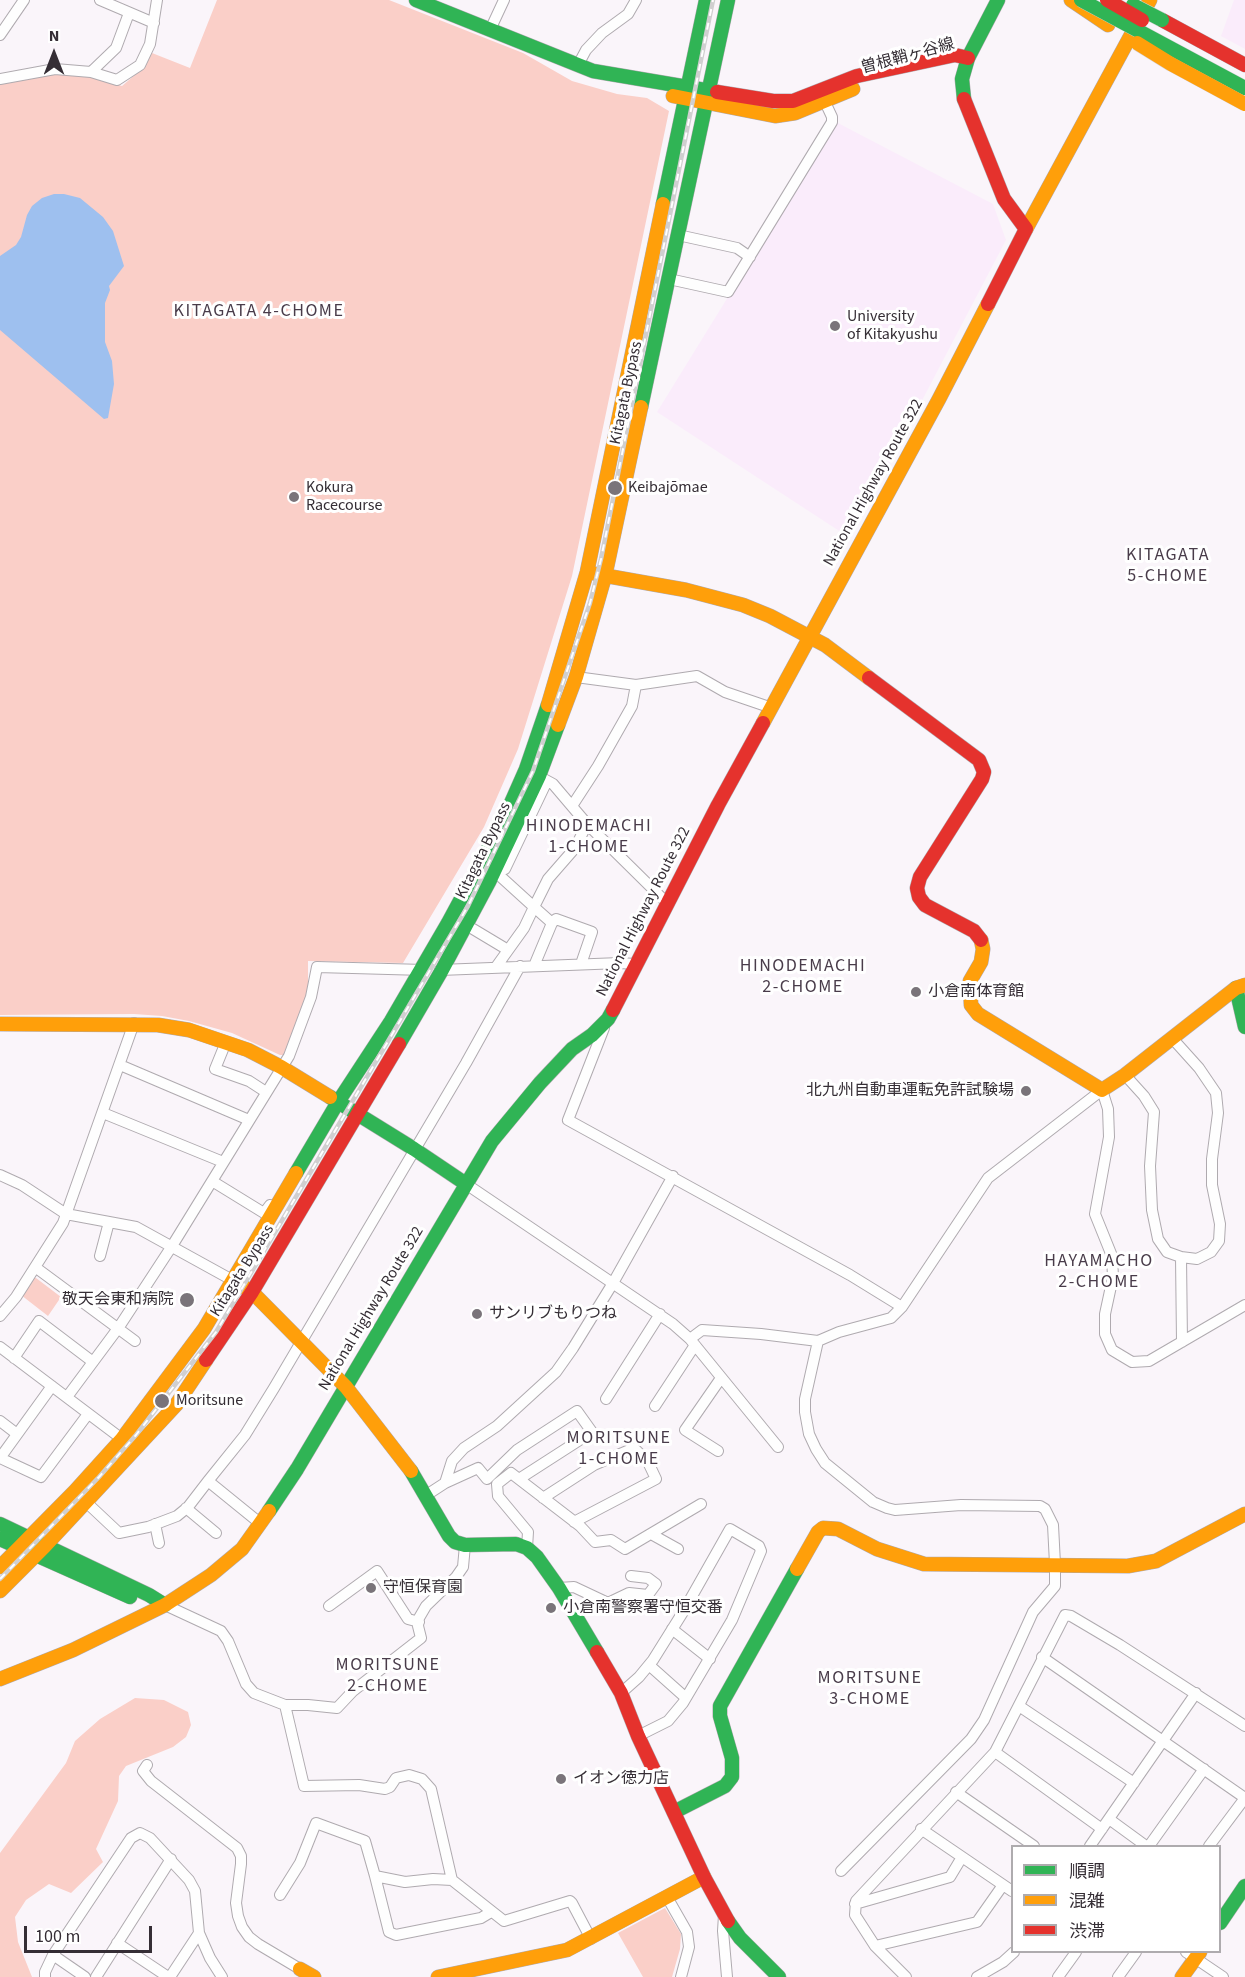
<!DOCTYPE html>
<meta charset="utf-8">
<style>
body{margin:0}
#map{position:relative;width:1245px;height:1977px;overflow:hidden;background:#faf5fa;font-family:"Source Sans 3","Noto Sans JP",sans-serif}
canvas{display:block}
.legend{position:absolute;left:1011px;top:1845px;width:210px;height:108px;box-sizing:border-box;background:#fff;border:2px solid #aeabae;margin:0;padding:8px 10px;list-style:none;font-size:18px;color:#352e35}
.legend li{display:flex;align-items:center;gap:12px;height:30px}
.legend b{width:30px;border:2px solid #aeabae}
.north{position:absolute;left:24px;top:24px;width:60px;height:60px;-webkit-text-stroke:4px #fff;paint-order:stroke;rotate:0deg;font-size:16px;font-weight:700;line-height:24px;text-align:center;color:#352e35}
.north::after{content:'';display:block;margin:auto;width:21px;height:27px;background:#352e35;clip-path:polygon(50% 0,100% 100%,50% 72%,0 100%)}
.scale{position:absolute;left:24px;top:1926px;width:128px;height:27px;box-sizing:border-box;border:3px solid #352e35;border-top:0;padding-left:8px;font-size:18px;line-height:21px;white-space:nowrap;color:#352e35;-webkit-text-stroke:4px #fff;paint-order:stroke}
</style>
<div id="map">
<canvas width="1245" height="1977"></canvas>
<ul class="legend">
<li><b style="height:8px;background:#30b455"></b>順調</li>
<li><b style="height:8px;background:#ff9f0a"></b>混雑</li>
<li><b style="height:8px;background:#e5322d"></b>渋滞</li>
</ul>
<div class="north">N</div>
<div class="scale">100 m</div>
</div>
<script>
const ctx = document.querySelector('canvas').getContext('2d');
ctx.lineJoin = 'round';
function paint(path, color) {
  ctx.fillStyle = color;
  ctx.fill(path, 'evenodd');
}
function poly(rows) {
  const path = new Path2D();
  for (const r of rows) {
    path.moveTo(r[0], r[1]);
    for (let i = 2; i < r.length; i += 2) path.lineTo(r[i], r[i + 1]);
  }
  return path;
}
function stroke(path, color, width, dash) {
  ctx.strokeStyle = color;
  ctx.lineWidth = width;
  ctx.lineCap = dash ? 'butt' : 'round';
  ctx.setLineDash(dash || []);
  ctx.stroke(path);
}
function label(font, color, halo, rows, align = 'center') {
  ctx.font = font + ' "Source Sans 3","Noto Sans JP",sans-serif';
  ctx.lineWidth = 6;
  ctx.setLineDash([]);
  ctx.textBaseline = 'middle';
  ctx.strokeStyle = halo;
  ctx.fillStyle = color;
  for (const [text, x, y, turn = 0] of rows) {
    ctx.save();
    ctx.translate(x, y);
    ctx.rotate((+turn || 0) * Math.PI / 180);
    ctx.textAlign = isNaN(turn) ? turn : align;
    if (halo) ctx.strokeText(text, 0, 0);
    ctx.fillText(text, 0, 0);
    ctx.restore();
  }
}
paint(poly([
 [1234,0,1245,0,1245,49,1221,36],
 [836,122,993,204,1006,240,850,538,657,412]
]), '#faecfb');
paint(poly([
 [217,0,389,0,523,53,572,81,617,94,647,98,669,111,572,576,518,749,484,827,403,963,308,961,308,993,285,1055,280,1055,232,1033,189,1021,162,1016,134,1014,0,1015,0,84,54,72,83,74,122,86,143,68,152,53,190,68],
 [31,1278,36,1278,61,1297,48,1316,21,1295],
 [135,1698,164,1700,188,1712,191,1725,186,1737,173,1747,126,1766,119,1776,118,1801,96,1849,103,1862,71,1893,49,1884,26,1900,15,1917,18,1942,32,1977,0,1977,0,1853,66,1763,75,1741,100,1719],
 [665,1908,681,1934,680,1949,672,1977,643,1977,618,1933]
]), '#facfc8');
paint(poly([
 [54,194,64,194,80,198,103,217,113,231,124,266,109,286,110,290,105,303,105,342,112,361,114,384,108,418,104,419,0,330,0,256,16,245,21,237,27,215,32,206,42,198]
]), '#9ec0ef');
const street = poly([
 [100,0,154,23],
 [490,30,504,0],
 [0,35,24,0],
 [578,65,586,50,602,33,628,14,636,0],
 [91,72,116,48,129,13],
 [0,79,55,69,91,72,117,80,140,65,150,44,157,0],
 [678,235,737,248,750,257],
 [669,279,728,292,832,122,832,117,825,102],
 [576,677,636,685,697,676,725,692,772,708],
 [542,778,553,784,587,824,668,904],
 [572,806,598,766,632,706,636,685],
 [505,869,547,781],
 [552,923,556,919,592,932,581,964],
 [473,929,508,950],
 [534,966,552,923,534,907,548,879,575,848,587,824],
 [496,967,524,928,534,907,501,877],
 [440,970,620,963,635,964],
 [604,1028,568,1120,850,1275,902,1307],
 [226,1042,215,1069,249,1081,266,1092],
 [120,1065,249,1120],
 [1125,1075,1144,1096,1154,1112,1150,1166,1152,1210,1158,1239,1167,1252,1181,1257,1197,1259,1211,1252,1219,1241,1220,1224,1212,1185,1212,1159,1218,1113,1216,1093,1199,1068,1172,1038],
 [103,1113,223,1162],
 [0,1175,22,1185,66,1214,136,1227,234,1281],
 [212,1181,264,1213,270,1205],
 [466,1184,673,1324,690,1339,778,1447],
 [100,1256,109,1222],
 [1181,1257,1182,1342],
 [35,1267,135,1341],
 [0,1316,16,1297,63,1223,134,1023],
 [690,1339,702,1330,761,1334,818,1341,839,1332,891,1318,902,1307,988,1178,1102,1090,1108,1109,1109,1137,1095,1214,1112,1256,1113,1277,1105,1314,1105,1334,1112,1350,1132,1362,1149,1361,1245,1305],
 [818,1341,805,1399,805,1412,809,1434,816,1449,825,1463,873,1502,887,1508,895,1510,961,1505,1040,1506,1045,1509,1053,1525,1055,1564,1055,1586,1033,1612,984,1720,971,1739,841,1871],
 [0,1347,122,1439],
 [14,1358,39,1321,93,1362],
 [67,1397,119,1327,172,1246,289,1056,311,997,317,967,424,970],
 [606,1399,660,1314],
 [655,1406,695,1345],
 [0,1421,17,1434],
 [718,1451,685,1430,721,1378],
 [0,1458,41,1477,88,1414],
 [0,1458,52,1386],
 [208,1481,261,1524],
 [445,1483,478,1468,487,1479,517,1450,577,1411,592,1432,519,1479],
 [425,1496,445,1483,452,1461,464,1448,497,1426,556,1372,573,1348,613,1283,673,1176],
 [543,1498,594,1465,634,1448,648,1462,656,1479,574,1522],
 [86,1502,119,1533,148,1527,177,1516,188,1507,208,1481,245,1435,274,1388,466,1063,520,966],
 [186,1508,216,1533],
 [155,1524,159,1543],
 [651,1534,678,1549],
 [527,1548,528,1532,498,1496,497,1484,511,1473,580,1526,595,1542,611,1540,625,1549,701,1504],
 [559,1588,574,1587,608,1603,629,1593,648,1595,656,1584,648,1578,631,1576],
 [165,1605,221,1631,228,1641,246,1684,254,1693,285,1705,308,1705,337,1708,353,1691,421,1638,418,1626,419,1618,426,1606,456,1577,463,1567,465,1545],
 [329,1606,377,1571,408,1619,419,1622],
 [672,1629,710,1659],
 [1042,1657,1245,1798],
 [649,1665,686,1698],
 [621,1693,639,1677,653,1660,683,1612,730,1529,759,1546,761,1551,732,1620,683,1703,668,1721,638,1736],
 [285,1705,304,1786,359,1785,385,1789,390,1787,396,1778,409,1775,422,1779,431,1789,452,1880,504,1921,570,1901,572,1903,591,1939],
 [1019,1706,1134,1783],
 [995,1752,1102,1829],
 [147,1765,143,1771,151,1781,237,1848,241,1856,241,1864,236,1903,238,1916,242,1927,249,1937,258,1944,300,1969],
 [956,1792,1034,1846],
 [1109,1819,1146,1846],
 [921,1829,1012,1891],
 [1090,1846,1196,1693],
 [1149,1846,1204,1769],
 [1209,1846,1245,1798],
 [452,1880,433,1879,405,1882,375,1876,389,1932,396,1935,481,1918,491,1912],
 [280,1895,300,1863,316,1823,365,1841,375,1876],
 [667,1897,687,1932,689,1947,681,1977],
 [855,1904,950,1877,962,1857],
 [724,1915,723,1931,727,1977],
 [117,1943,168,1977],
 [875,1946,977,1922,1003,1885],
 [1186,1952,1223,1977],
 [53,1955,85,1977],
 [45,1977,45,1972,53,1955,131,1838,140,1833,150,1838,189,1880,195,1891,199,1933,210,1958,222,1977],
 [96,1977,171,1859],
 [170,1977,199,1933],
 [906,1977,875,1946,855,1915,856,1901,995,1752,1065,1615,1071,1616,1120,1645,1245,1726],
 [977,1977,1003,1962,1014,1952],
 [1058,1977,1076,1952],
 [1118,1977,1136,1952]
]);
const fast = poly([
 [416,0,593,71,717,92],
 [964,99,962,79,968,58,998,0],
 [663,204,706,0],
 [641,407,728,0],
 [1236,988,1245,1027],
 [399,1044,442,970,489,882,539,776,558,725],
 [330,1097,414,1149,466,1184],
 [296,1173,338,1102,391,1021,448,923,503,821,526,769,548,705],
 [411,1471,449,1536,455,1542,465,1545,516,1544,527,1548,537,1557,559,1588,597,1652],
 [269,1511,297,1469,492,1141,540,1083,572,1049,592,1035,608,1019,613,1010],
 [0,1524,149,1595,165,1605],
 [0,1539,130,1597],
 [674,1812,725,1786,732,1777,732,1758,720,1716,720,1706,797,1569],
 [728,1921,740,1938,779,1977],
 [1220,1923,1245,1886]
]);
const slow = poly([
 [1071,0,1108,25],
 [673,96,775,116,795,113,853,89],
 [1026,229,1150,0],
 [596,574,686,590,743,605,770,616,825,645,869,678],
 [548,705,587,572,663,204],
 [763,723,939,399,988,304],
 [558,725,576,677,605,576,641,407],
 [981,940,983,949,981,962,970,981,971,1005,978,1014,1102,1090,1125,1075,1236,988,1245,985],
 [0,1024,158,1025,189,1030,248,1050,281,1067,330,1097],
 [234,1281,252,1292,346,1387,411,1471],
 [0,1567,75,1491,122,1439,204,1329,296,1173],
 [797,1569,818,1532,823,1528,838,1529,877,1549,924,1564,1128,1566,1156,1561,1245,1514],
 [0,1591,45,1546,176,1405,206,1360],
 [0,1679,73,1650,165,1605,211,1575,242,1549,269,1511],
 [300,1969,314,1977],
 [438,1977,567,1950,704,1877],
 [1182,1977,1200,1952]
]);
const jam = poly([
 [1162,20,1245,65],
 [717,92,773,101,793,101,857,76,955,55,968,58],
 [964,99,1004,199,1026,229,988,304],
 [869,678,979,760,984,772,982,779,920,877,917,888,919,897,925,905,974,931,981,940],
 [613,1010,718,805,763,723],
 [206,1360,252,1292,399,1044],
 [597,1652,621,1693,638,1736,704,1877,728,1921]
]);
stroke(street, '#afaaaf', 12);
stroke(fast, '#afaaaf', 15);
stroke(slow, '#afaaaf', 15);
stroke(jam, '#afaaaf', 15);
stroke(street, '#fefefe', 10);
stroke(fast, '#30b455', 14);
stroke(slow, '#ff9f0a', 14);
stroke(jam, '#e5322d', 14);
const rail = poly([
 [0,1579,99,1477,136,1435,216,1332,468,906,533,771,590,603,601,559,713,0]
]);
stroke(rail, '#d0cfd0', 4.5);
stroke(rail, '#fff', 2, [7]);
const fastBridge = poly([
 [1081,0,1245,88],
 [1133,5,1162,20]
]);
const slowBridge = poly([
 [1137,43,1171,64,1245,104]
]);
const jamBridge = poly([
 [1107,0,1142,20]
]);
stroke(fastBridge, '#d5d1d5', 15, []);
stroke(slowBridge, '#d5d1d5', 15, []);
stroke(jamBridge, '#d5d1d5', 15, []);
stroke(fastBridge, '#30b455', 14);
stroke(slowBridge, '#ff9f0a', 14);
stroke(jamBridge, '#e5322d', 14);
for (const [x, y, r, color] of [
 [835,326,6,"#7a747a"],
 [615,488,8,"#7a747a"],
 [294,497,6,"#7a747a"],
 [916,992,6,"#7a747a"],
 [1026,1091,6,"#7a747a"],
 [187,1300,8,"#7a747a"],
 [477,1314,6,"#7a747a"],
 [162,1401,8,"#7a747a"],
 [371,1588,6,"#7a747a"],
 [551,1608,6,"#7a747a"],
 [561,1779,6,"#7a747a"]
]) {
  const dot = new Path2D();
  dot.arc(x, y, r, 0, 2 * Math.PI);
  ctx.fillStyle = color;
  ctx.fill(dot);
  stroke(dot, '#fff', 2);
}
label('16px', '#352e35', '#fff', [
 ["曽根鞘ヶ谷線",908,57,-15],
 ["Kitagata Bypass",627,393,-78],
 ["National Highway Route 322",874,483,-61],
 ["Kitagata Bypass",484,851,-64],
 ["National Highway Route 322",644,912,-63],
 ["Kitagata Bypass",243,1271,-58],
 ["National Highway Route 322",372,1309,-59]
]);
label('16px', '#352e35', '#fff', [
 ["University",847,317],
 ["of Kitakyushu",847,335],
 ["Kokura",306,488],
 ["Racecourse",306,506],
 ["Keibajōmae",628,488],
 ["小倉南体育館",928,992],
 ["北九州自動車運転免許試験場",1014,1091,"right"],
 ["敬天会東和病院",174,1300,"right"],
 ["サンリブもりつね",489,1314],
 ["Moritsune",176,1401],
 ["守恒保育園",383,1588],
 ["小倉南警察署守恒交番",563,1608],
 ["イオン徳力店",573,1779]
], 'left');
ctx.letterSpacing = '1.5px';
label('18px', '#493c4a', '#fff', [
 ["KITAGATA 4-CHOME",259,312],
 ["KITAGATA",1168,556],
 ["5-CHOME",1168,577],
 ["HINODEMACHI",589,827],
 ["1-CHOME",589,848],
 ["HINODEMACHI",803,967],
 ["2-CHOME",803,988],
 ["HAYAMACHO",1099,1262],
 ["2-CHOME",1099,1283],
 ["MORITSUNE",619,1439],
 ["1-CHOME",619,1460],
 ["MORITSUNE",388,1666],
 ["2-CHOME",388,1687],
 ["MORITSUNE",870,1679],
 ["3-CHOME",870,1700]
]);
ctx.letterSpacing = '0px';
</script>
